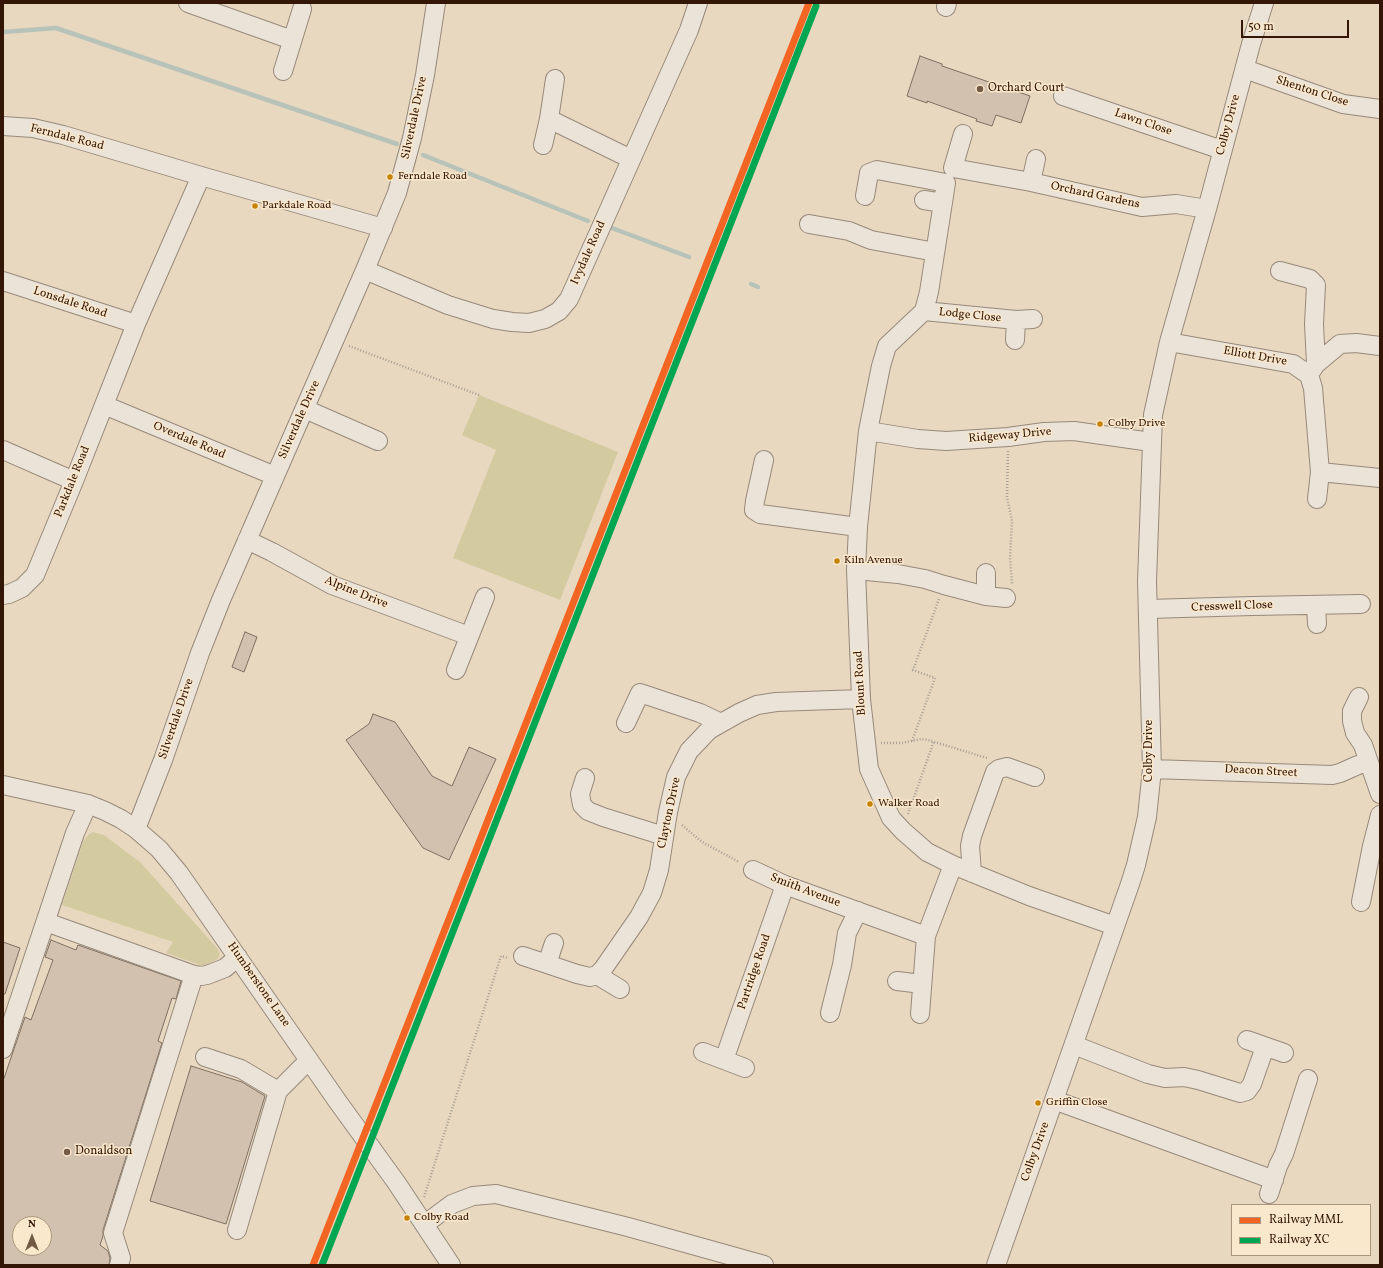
<!DOCTYPE html>
<style>
body{margin:0}
#map{position:relative;width:1383px;height:1268px;overflow:hidden;background:#e8d8c0;font-family:Vollkorn,serif}
canvas{display:block}
.frame{position:absolute;inset:0;border:4px solid #341606;pointer-events:none}
.legend{position:absolute;left:1231px;top:1204px;width:140px;height:52px;box-sizing:border-box;background:#fae8cc;border:1px solid #ab947d;margin:0;padding:5px 7px;list-style:none;font-size:12px;color:#341606}
.legend li{display:flex;align-items:center;gap:8px;height:20px}
.legend b{width:20px;border:1px solid #ab947d}
.north{position:absolute;left:12px;top:1216px;width:40px;height:40px;box-sizing:border-box;background:#fae8cc;border:1px solid #ab947d;border-radius:50%;rotate:0deg;font-size:11px;font-weight:700;line-height:16px;text-align:center;color:#341606}
.north::after{content:'';display:block;margin:auto;width:14px;height:18px;background:#735a47;clip-path:polygon(50% 0,100% 100%,50% 72%,0 100%)}
.scale{position:absolute;left:1241px;top:20px;width:108px;height:18px;box-sizing:border-box;border:2px solid #341606;border-top:0;padding-left:5px;font-size:12px;line-height:14px;white-space:nowrap;color:#341606;-webkit-text-stroke:3px #fae8cc;paint-order:stroke}
</style>
<div id="map">
<canvas width="1383" height="1268"></canvas>
<div class="frame"></div>
<ul class="legend">
<li><b style="height:5px;background:#f26522"></b>Railway MML</li>
<li><b style="height:5px;background:#00a651"></b>Railway XC</li>
</ul>
<div class="north">N</div>
<div class="scale">50 m</div>
</div>
<script>
const ctx = document.querySelector('canvas').getContext('2d');
ctx.lineJoin = 'round';
function paint(path, color) {
  ctx.fillStyle = color;
  ctx.fill(path, 'evenodd');
}
function poly(rows) {
  const path = new Path2D();
  for (const r of rows) {
    path.moveTo(r[0], r[1]);
    for (let i = 2; i < r.length; i += 2) path.lineTo(r[i], r[i + 1]);
  }
  return path;
}
function stroke(path, color, width, dash) {
  ctx.strokeStyle = color;
  ctx.lineWidth = width;
  ctx.lineCap = dash ? 'butt' : 'round';
  ctx.setLineDash(dash || []);
  ctx.stroke(path);
}
function label(font, color, halo, rows, align = 'center') {
  ctx.font = font + ' Vollkorn,serif';
  ctx.lineWidth = 3;
  ctx.setLineDash([]);
  ctx.textBaseline = 'middle';
  ctx.strokeStyle = halo;
  ctx.fillStyle = color;
  for (const [text, x, y, turn = 0] of rows) {
    ctx.save();
    ctx.translate(x, y);
    ctx.rotate((+turn || 0) * Math.PI / 180);
    ctx.textAlign = isNaN(turn) ? turn : align;
    if (halo) ctx.strokeText(text, 0, 0);
    ctx.fillText(text, 0, 0);
    ctx.restore();
  }
}
paint(poly([
 [479,395,618,452,560,600,453,558,496,450,462,435],
 [93,832,104,835,141,863,217,948,220,954,218,959,203,966,166,953,173,942,62,905,83,842,88,835]
]), '#d4caa0');
stroke(poly([
 [3,32,56,28,397,144],
 [423,155,588,221],
 [612,228,689,257],
 [751,284,758,287]
]), '#b7c2b9', 4.5);
const building = poly([
 [920,56,942,64,942,66,1030,96,1021,123,996,115,992,126,976,121,977,119,927,101,927,103,907,96,920,56],
 [245,632,257,637,244,672,232,667,245,632],
 [373,714,395,722,432,776,452,786,469,747,496,759,449,860,423,848,346,740,369,724,373,714],
 [51,940,76,950,78,945,181,981,176,999,172,998,158,1041,162,1043,103,1230,103,1236,100,1245,108,1251,110,1258,109,1265,3,1265,3,1081,25,1017,31,1020,53,960,45,957,51,940],
 [20,1224,44,1224,44,1248,20,1248,20,1224],
 [3,942,20,948,5,994,3,994,3,942],
 [191,1066,242,1082,265,1096,226,1224,150,1201,191,1066]
]);
paint(building, '#d3c1af');
stroke(building, '#7d7062', 1);
const minor = poly([
 [188,3,292,40],
 [946,7,947,3],
 [1245,69,1343,104,1380,109],
 [283,71,302,9],
 [1063,96,1222,150],
 [549,119,631,159],
 [3,126,33,128,63,135,201,176,383,228],
 [963,134,953,168,1031,182,1142,207,1176,204,1207,209],
 [543,145,549,119,555,79],
 [1031,182,1036,159],
 [865,196,869,173,877,170,946,183,929,292,924,311,887,346,881,366,868,431,858,527,856,570,861,699,869,769,891,818,903,831,927,852,953,865,1029,896,1115,926],
 [924,200,943,203],
 [809,224,849,231,871,240,935,252],
 [365,270,448,305,493,319,512,322,529,323,545,319,559,311,569,299,689,30,698,3],
 [1280,271,1310,279,1316,285,1314,324,1316,364],
 [3,281,136,324],
 [924,311,1016,320,1033,319],
 [1015,340,1016,320],
 [1169,342,1293,364,1309,375,1313,388,1320,472,1317,499],
 [1312,370,1316,364,1340,344,1356,343,1380,346],
 [104,405,275,476],
 [305,409,378,441],
 [868,431,918,439,946,441,1008,437,1044,432,1074,431,1151,442],
 [3,450,74,481],
 [764,460,755,501,754,510,760,514,858,527],
 [1320,472,1380,478],
 [247,540,272,552,332,585,469,636],
 [856,570,898,574,925,579,944,585,986,596,1006,598],
 [3,595,9,594,22,588,35,575,74,481,136,324,201,176],
 [986,596,986,573],
 [1316,605,1317,624],
 [1148,609,1252,606,1361,604],
 [456,670,485,597],
 [1359,697,1352,711,1352,721,1355,733,1363,745,1380,794],
 [626,723,640,693,700,713,721,723],
 [1152,769,1332,775,1340,773,1358,765,1368,762],
 [585,778,580,794,582,805,588,811,603,817,664,836],
 [3,785,88,804,105,811,121,819,136,829,159,849,179,873,338,1102,396,1182,451,1265],
 [136,829,163,760,200,653,221,600,365,270,397,193,412,138,425,75,436,3],
 [753,870,785,885,926,936],
 [972,873,970,846,972,836,995,772,999,769,1007,767,1035,777],
 [1361,902,1372,846,1380,815],
 [46,922,194,975,201,976,207,975,225,968,238,957],
 [523,956,577,974,590,977,597,975,603,969,639,917,652,893,659,870,668,812,676,777,689,751,709,730,739,713,757,705,776,702,861,699],
 [547,964,554,943],
 [597,975,620,989],
 [897,981,922,984],
 [830,1013,842,965,847,933,858,911],
 [920,1014,926,936,953,865],
 [1247,1040,1284,1053],
 [1074,1045,1148,1074,1165,1078,1184,1077,1198,1080,1240,1093,1247,1091,1252,1084,1265,1047],
 [3,1049,75,833,88,804],
 [703,1052,745,1068],
 [205,1057,241,1069,278,1091],
 [724,1060,785,885],
 [1054,1100,1274,1180],
 [1269,1194,1278,1166,1284,1154,1308,1079],
 [425,1224,452,1204,473,1196,496,1194,628,1227,764,1265],
 [237,1230,278,1091,309,1060],
 [119,1265,121,1258,113,1233,194,975],
 [996,1265,1130,884,1136,865,1147,817,1152,769,1147,581,1153,415,1169,342,1207,209,1251,44,1264,3]
]);
stroke(minor, '#97897a', 20);
stroke(poly([
 [349,346,479,395],
 [1008,451,1007,497,1012,521,1010,558,1012,584],
 [912,741,935,678,913,670,939,599],
 [881,743,902,743,921,739,928,740,987,758],
 [908,814,934,741],
 [682,825,702,842,739,862],
 [424,1197,501,956,508,958]
]), '#a79e94', 2.5, [1, 2]);
stroke(minor, '#ebe3d7', 18);
stroke(poly([
 [313,1265,809,3]
]), '#f26522', 7);
stroke(poly([
 [322,1265,816,6]
]), '#00a651', 7);
for (const [x, y, r, color] of [
 [980,89,4,"#735a47"],
 [390,177,3.5,"#c68202"],
 [255,206,3.5,"#c68202"],
 [1100,424,3.5,"#c68202"],
 [837,561,3.5,"#c68202"],
 [870,804,3.5,"#c68202"],
 [1038,1103,3.5,"#c68202"],
 [67,1152,4,"#735a47"],
 [407,1218,3.5,"#c68202"]
]) {
  const dot = new Path2D();
  dot.arc(x, y, r, 0, 2 * Math.PI);
  ctx.fillStyle = color;
  ctx.fill(dot);
  stroke(dot, '#fae8cc', 1.5);
}
label('11px', '#341606', '#fae8cc', [
 ["Ferndale Road",398,177],
 ["Parkdale Road",262,206],
 ["Colby Drive",1108,424],
 ["Kiln Avenue",844,561],
 ["Walker Road",878,804],
 ["Griffin Close",1046,1103],
 ["Colby Road",414,1218]
], 'left');
label('12px', '#341606', '#fae8cc', [
 ["Orchard Court",988,89],
 ["Donaldson",75,1152]
], 'left');
label('12px', '#341606', '#fae8cc', [
 ["Shenton Close",1312,92,18],
 ["Silverdale Drive",415,118,-78],
 ["Lawn Close",1143,123,19],
 ["Colby Drive",1229,125,-75],
 ["Ferndale Road",67,138,14],
 ["Orchard Gardens",1095,196,12],
 ["Ivydale Road",589,253,-66],
 ["Lonsdale Road",70,303,18],
 ["Lodge Close",970,316,6],
 ["Elliott Drive",1255,357,10],
 ["Silverdale Drive",300,420,-66],
 ["Ridgeway Drive",1010,436,-5],
 ["Overdale Road",189,441,23],
 ["Parkdale Road",73,482,-68],
 ["Alpine Drive",356,593,22],
 ["Cresswell Close",1232,607,-2],
 ["Blount Road",861,683,-93],
 ["Silverdale Drive",177,719,-71],
 ["Colby Drive",1150,751,-90],
 ["Deacon Street",1261,772,3],
 ["Clayton Drive",670,813,-78],
 ["Smith Avenue",805,891,21],
 ["Partridge Road",755,972,-71],
 ["Humberstone Lane",258,985,55],
 ["Colby Drive",1036,1152,-70]
]);
</script>
